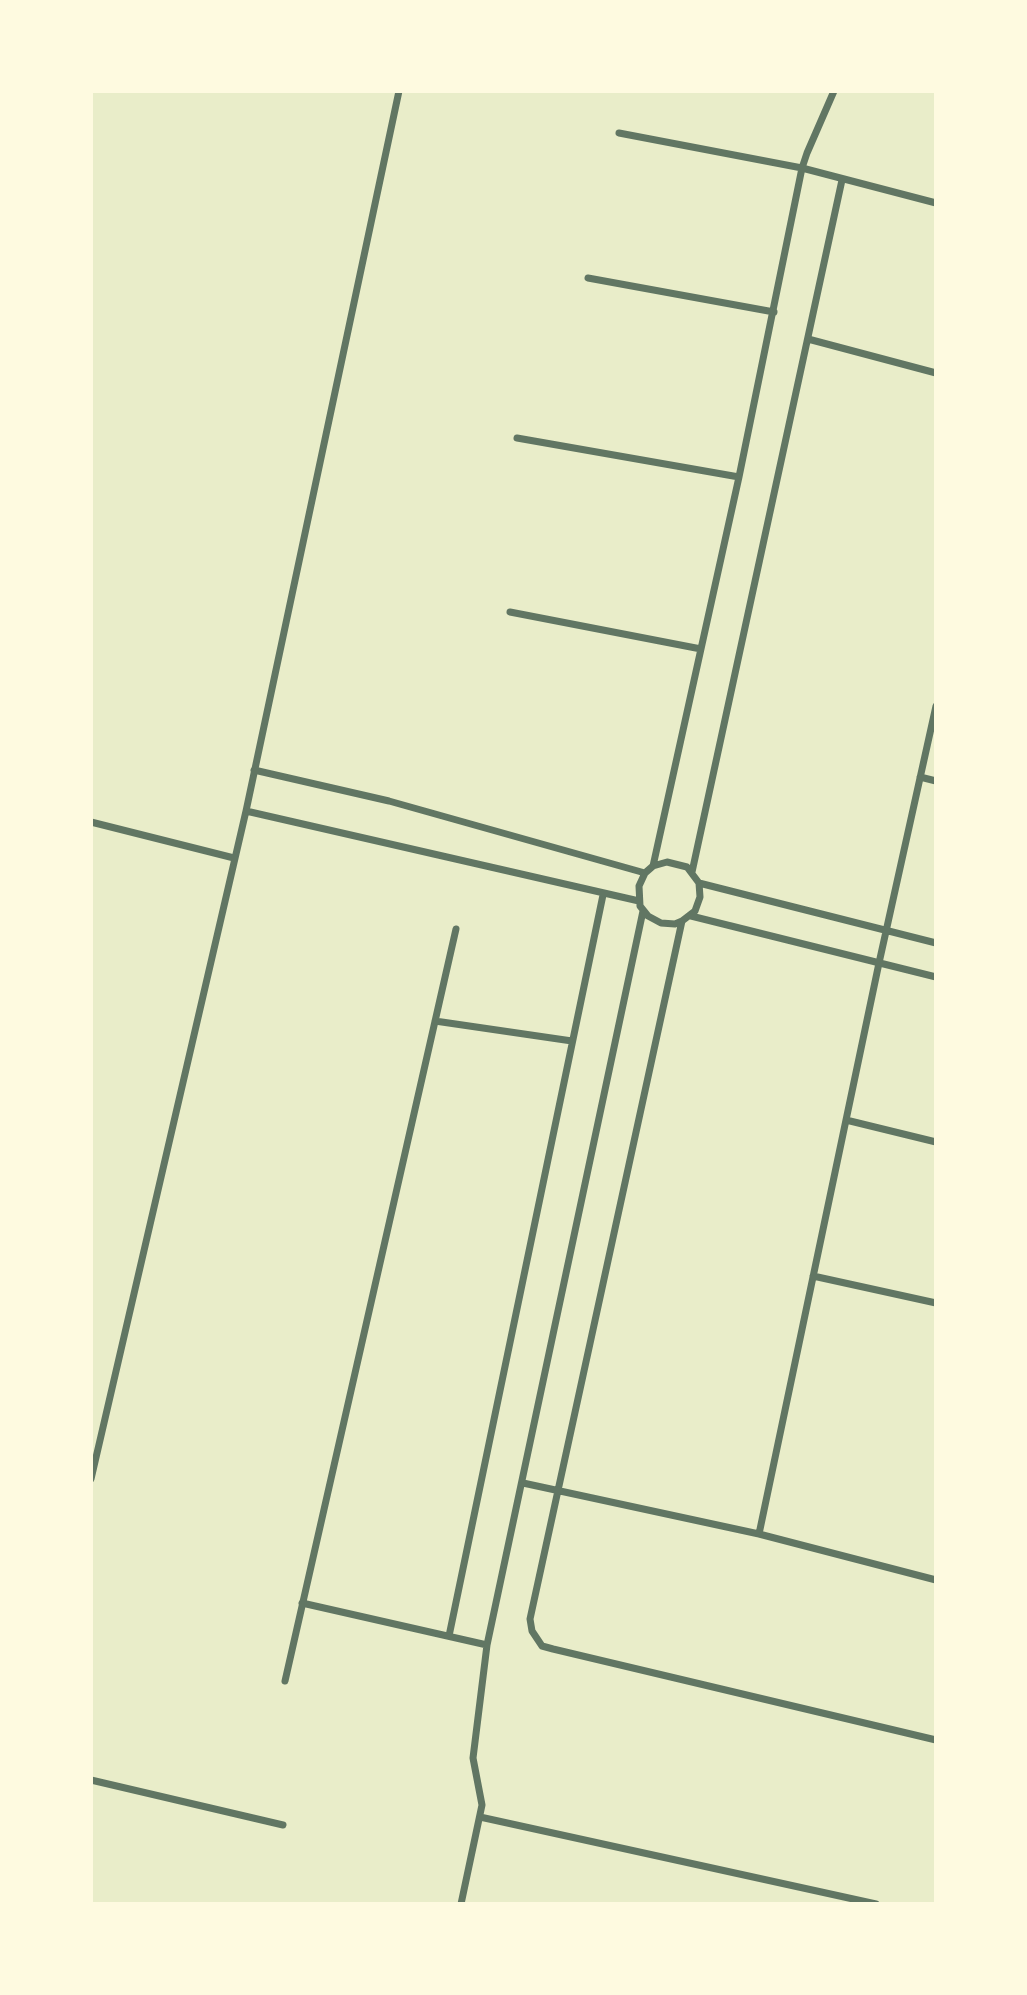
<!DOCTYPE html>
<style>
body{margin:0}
#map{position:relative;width:1027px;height:1995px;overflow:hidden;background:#e9edc9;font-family:"Roboto Condensed",sans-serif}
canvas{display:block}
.frame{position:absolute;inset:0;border:93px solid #fefae0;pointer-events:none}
</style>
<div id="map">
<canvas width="1027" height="1995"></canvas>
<div class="frame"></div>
</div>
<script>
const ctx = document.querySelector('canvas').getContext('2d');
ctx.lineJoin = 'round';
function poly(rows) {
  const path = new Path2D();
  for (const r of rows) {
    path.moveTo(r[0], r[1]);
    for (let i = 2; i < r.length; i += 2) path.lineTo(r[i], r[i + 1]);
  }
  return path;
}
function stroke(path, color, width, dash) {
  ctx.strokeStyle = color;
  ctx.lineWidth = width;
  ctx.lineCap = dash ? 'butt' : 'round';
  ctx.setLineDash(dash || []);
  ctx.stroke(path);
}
stroke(poly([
 [619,133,802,168,936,203],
 [588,278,774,312],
 [808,339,936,373],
 [517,438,739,477],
 [510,612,701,649],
 [254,770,389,801,645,873],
 [920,777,936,781],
 [246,811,639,901],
 [91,822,234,858],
 [653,866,739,477,802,168,807,153,834,91],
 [692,872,842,180],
 [699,883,936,943],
 [691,916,936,977],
 [682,921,675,924,661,923,648,916,640,906,639,886,645,873,653,866,667,862,687,867,699,883,700,897,695,911,682,921,530,1619,532,1631,542,1646,553,1649,936,1740],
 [435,1021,572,1041],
 [846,1120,936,1142],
 [813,1276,936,1303],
 [91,1479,246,811,399,91],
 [523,1483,759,1534,936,1580],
 [759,1534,879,963,936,706],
 [302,1603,487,1645],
 [449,1636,603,895],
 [285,1681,456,929],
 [91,1780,283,1825],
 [480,1817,876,1904],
 [461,1904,482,1805,473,1758,487,1645,643,911]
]), '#617663', 7);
</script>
